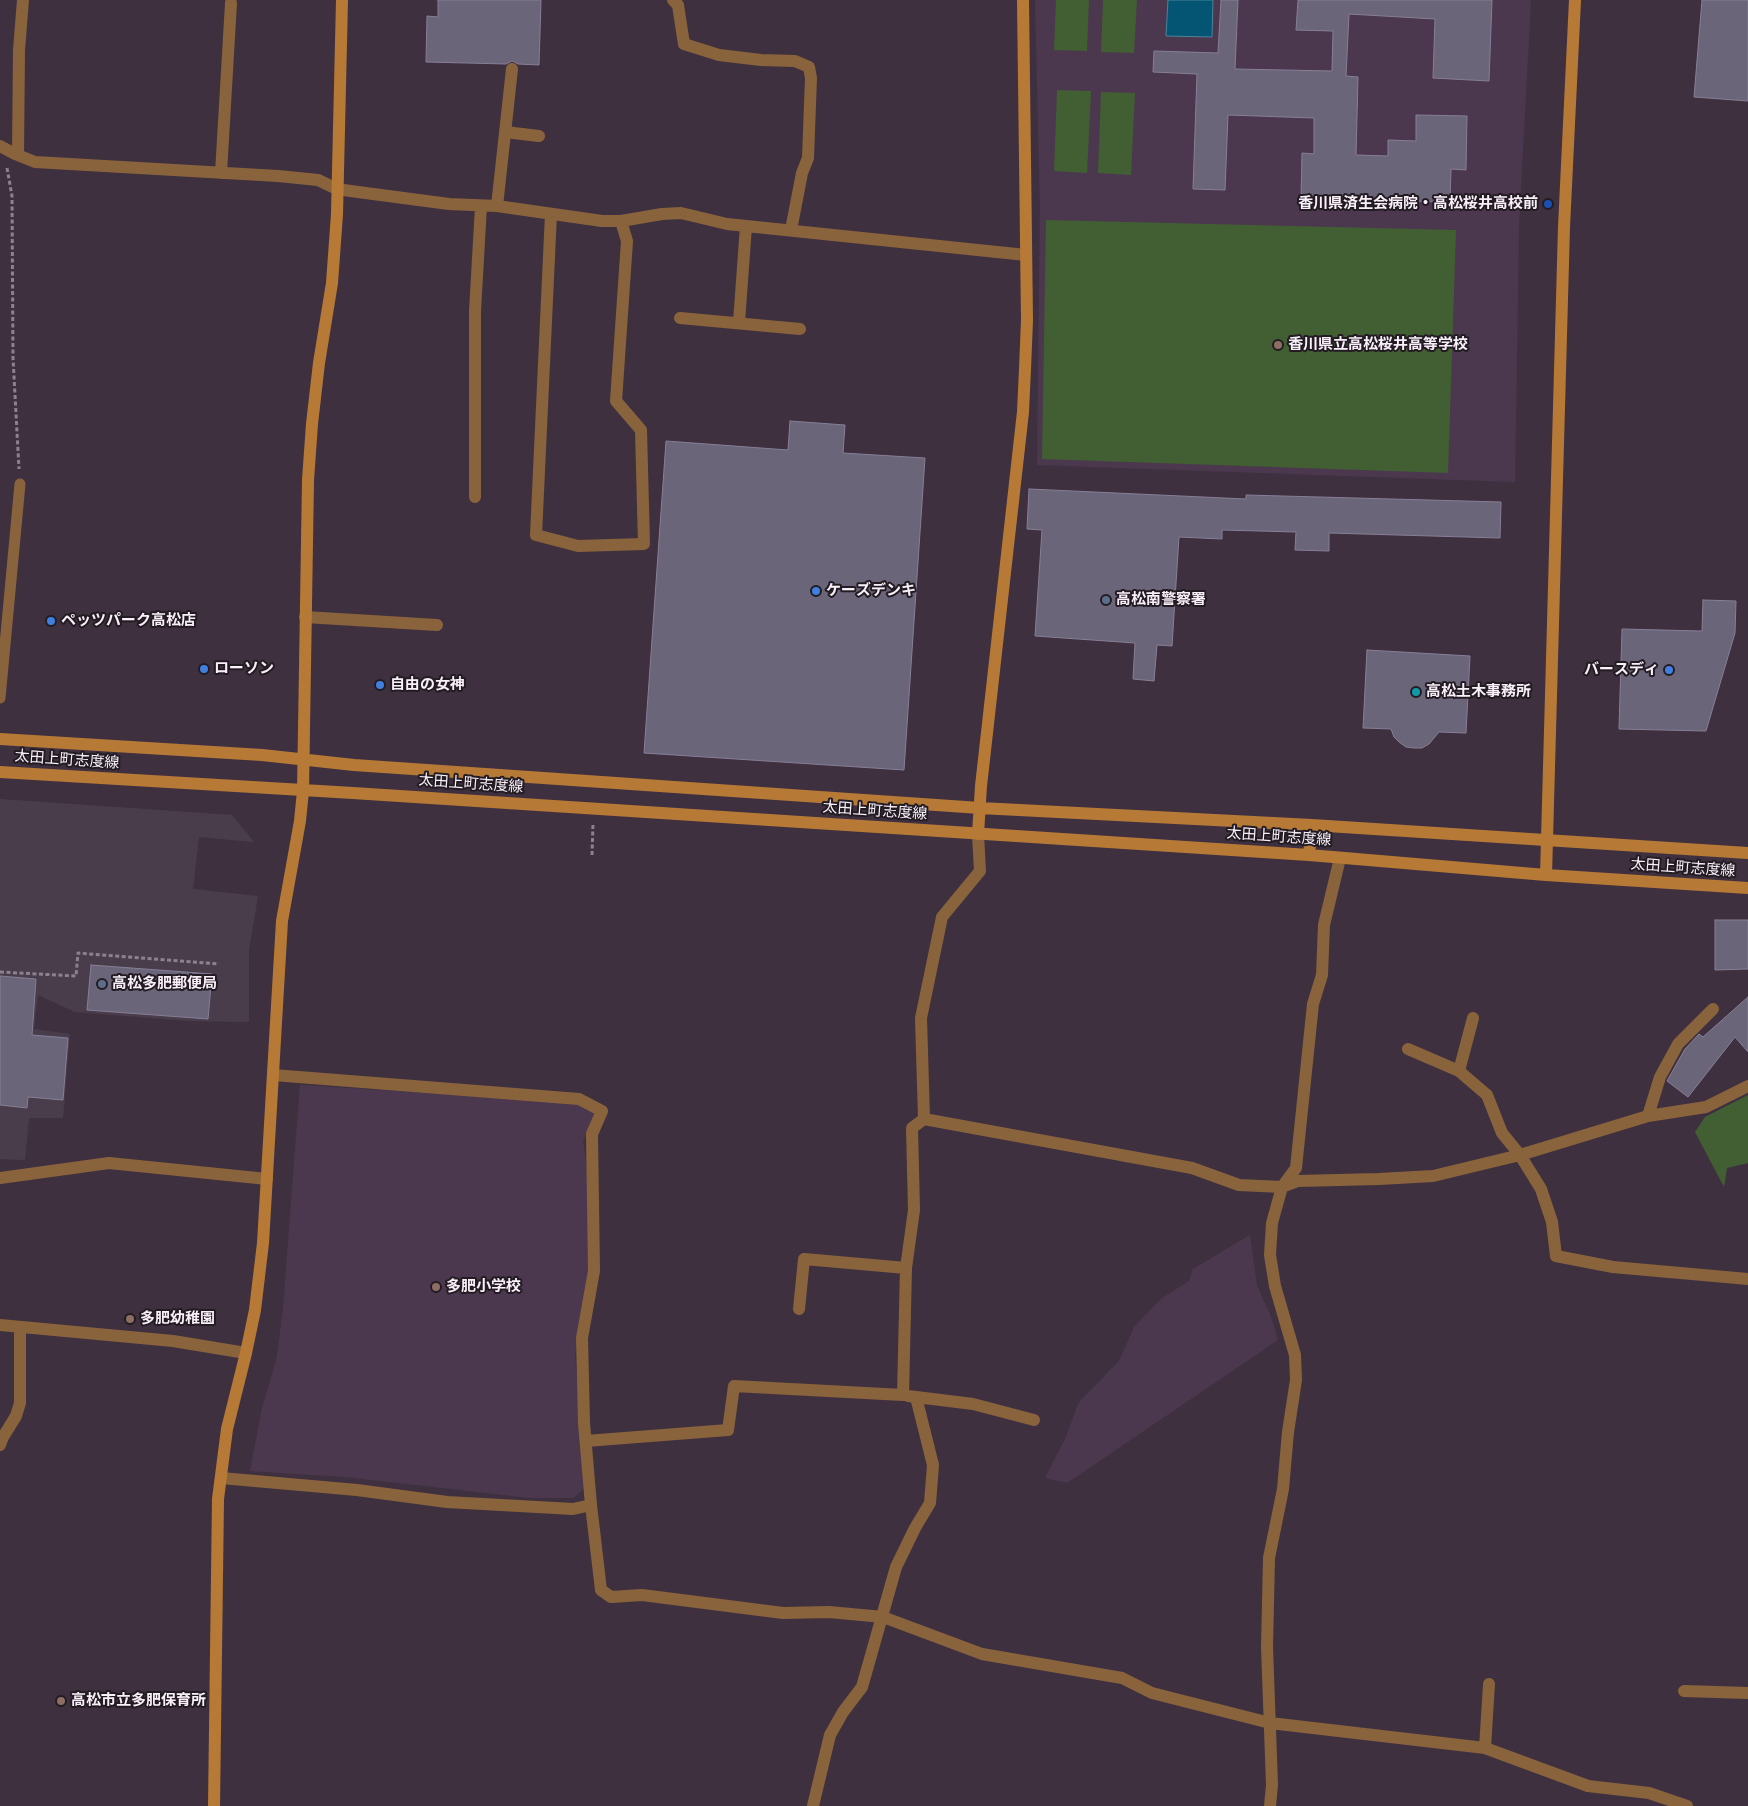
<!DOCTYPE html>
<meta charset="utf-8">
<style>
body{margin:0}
canvas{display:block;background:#3f3040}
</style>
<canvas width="1748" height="1806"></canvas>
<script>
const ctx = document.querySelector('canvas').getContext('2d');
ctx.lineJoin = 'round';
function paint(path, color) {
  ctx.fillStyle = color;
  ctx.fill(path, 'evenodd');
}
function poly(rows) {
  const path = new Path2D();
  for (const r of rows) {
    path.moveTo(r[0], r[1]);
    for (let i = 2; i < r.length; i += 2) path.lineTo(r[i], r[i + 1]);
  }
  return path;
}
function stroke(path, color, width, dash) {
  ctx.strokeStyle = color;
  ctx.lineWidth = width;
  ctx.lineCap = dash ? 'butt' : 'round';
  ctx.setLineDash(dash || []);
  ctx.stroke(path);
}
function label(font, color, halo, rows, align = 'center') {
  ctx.font = font + ' "PT Serif","Noto Sans JP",serif';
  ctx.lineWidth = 4;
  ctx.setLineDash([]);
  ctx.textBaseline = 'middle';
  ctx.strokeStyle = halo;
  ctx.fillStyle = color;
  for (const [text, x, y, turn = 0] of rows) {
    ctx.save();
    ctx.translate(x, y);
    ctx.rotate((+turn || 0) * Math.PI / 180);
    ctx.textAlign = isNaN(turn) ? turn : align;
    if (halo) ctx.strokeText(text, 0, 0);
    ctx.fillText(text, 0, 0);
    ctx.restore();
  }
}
paint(poly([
 [0,799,232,815,254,842,199,837,193,889,258,896,249,950,249,1022,189,1021,75,1012,38,995,34,1029,70,1034,63,1118,29,1118,25,1160,0,1159]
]), '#493d4c');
paint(poly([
 [1035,0,1531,0,1519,224,1515,482,1037,465,1040,206],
 [300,1085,575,1102,597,1112,583,1141,590,1187,590,1272,575,1353,584,1489,573,1498,530,1498,346,1477,250,1471,262,1408,277,1357,283,1308],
 [1250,1235,1257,1286,1270,1314,1278,1340,1067,1483,1045,1478,1065,1439,1079,1402,1119,1361,1134,1327,1162,1298,1189,1281,1193,1269]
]), '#4c384e');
paint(poly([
 [1056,0,1089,0,1087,51,1054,50],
 [1103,0,1137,0,1134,53,1101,52],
 [1057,90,1091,91,1087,173,1054,171],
 [1101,92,1135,93,1131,175,1098,173],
 [1046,220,1456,230,1448,473,1042,459],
 [1748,1095,1748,1163,1727,1168,1724,1187,1695,1132,1705,1117]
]), '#415f32');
const water = poly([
 [1168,0,1213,0,1212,37,1166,36,1168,0]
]);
paint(water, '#035573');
stroke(water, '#4c839b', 1);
const building = poly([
 [438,0,541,0,539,65,518,64,512,61,506,64,426,62,427,16,438,17,438,0],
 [1221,0,1238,0,1235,69,1332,71,1333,31,1296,30,1298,0,1492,0,1489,81,1433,78,1435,19,1349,14,1346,76,1358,77,1356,155,1388,156,1388,140,1416,141,1416,115,1467,116,1466,170,1451,169,1450,202,1301,199,1302,153,1314,154,1314,118,1228,115,1225,190,1193,189,1197,74,1153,72,1154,51,1218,53,1221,0],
 [1702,0,1748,0,1748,101,1694,97,1702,0],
 [790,421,845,425,843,453,925,458,904,770,644,753,666,441,788,450,790,421],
 [1029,489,1246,499,1246,495,1501,502,1500,538,1329,533,1329,551,1295,550,1296,532,1222,530,1222,539,1179,537,1172,646,1157,645,1154,681,1133,679,1135,643,1035,636,1042,530,1027,529,1029,489],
 [1703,600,1736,601,1735,633,1706,731,1619,729,1622,629,1702,631,1703,600],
 [1367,650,1470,656,1466,733,1439,732,1429,744,1422,748,1414,748,1406,747,1399,742,1394,737,1391,729,1363,728,1367,650],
 [1715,920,1748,920,1748,969,1715,970,1715,920],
 [91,965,212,974,208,1019,87,1010,91,965],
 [0,976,36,979,32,1035,68,1038,63,1100,28,1097,27,1108,0,1105,0,976],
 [1748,997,1748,1052,1735,1037,1688,1097,1667,1081,1685,1049,1699,1034,1703,1037,1748,997]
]);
paint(building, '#6b657a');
stroke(building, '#867f96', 1);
stroke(poly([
 [7,168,12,196,13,358,19,469],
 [592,855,593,824],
 [0,972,76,976,78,953,219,964]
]), '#8e818f', 3, [4, 2.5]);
stroke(poly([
 [0,698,20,484]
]), '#89633b', 11);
stroke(poly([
 [673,0,678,5,684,44,719,55,761,60,795,61,809,67,811,78,808,158,802,173,791,230],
 [505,132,539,136],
 [0,146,15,154,35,162,278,176,318,180,337,189,358,192,449,204,497,206,602,221,621,221,662,214,681,213,727,224,1026,255],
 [18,155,19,50,23,0],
 [221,173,231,3],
 [497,206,512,69],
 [551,214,536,535,578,546,644,544,641,430,616,401,627,241,621,221],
 [680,318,800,329],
 [739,322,746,226],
 [475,497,475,311,481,206],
 [305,617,437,625],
 [1473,1018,1459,1071,1487,1095,1502,1133,1520,1155,1541,1189,1552,1222,1556,1256,1613,1267,1748,1279],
 [1408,1049,1459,1071],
 [1648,1116,1706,1107,1748,1086],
 [924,1119,1192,1168,1239,1185,1282,1187,1298,1181,1379,1179,1433,1176,1520,1155,1648,1116,1660,1077,1678,1044,1713,1009],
 [0,1178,109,1163,267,1179],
 [799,1309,804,1259,906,1268],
 [0,1325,173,1341,246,1353],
 [908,1396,973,1404,1034,1420],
 [586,1441,728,1430,734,1386,903,1395,906,1268,914,1210,912,1128,924,1119,921,1018,942,917,980,871,978,834],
 [0,1445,3,1437,16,1416,20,1403,20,1327],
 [221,1478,357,1490,447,1502,573,1509,591,1505,584,1423,582,1338,594,1271,592,1134,602,1111,579,1099,273,1075],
 [591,1505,601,1590,611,1597,642,1595,783,1613,829,1612,883,1617,982,1654,1122,1678,1152,1693,1270,1723,1485,1748,1588,1786,1649,1793,1687,1806],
 [1684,1691,1748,1693],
 [1485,1748,1489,1684],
 [813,1806,830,1735,843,1712,862,1687,896,1567,915,1528,930,1503,933,1465,916,1397],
 [1270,1806,1272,1785,1267,1647,1269,1558,1283,1489,1288,1432,1296,1380,1295,1355,1275,1286,1270,1255,1272,1223,1282,1187,1296,1168,1313,1004,1322,975,1324,925,1340,858]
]), '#89633b', 12);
stroke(poly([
 [0,739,262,755,354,765,980,808,1312,825,1748,853],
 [0,772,353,793,1309,855,1546,875,1748,888],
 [978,834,981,786,1023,412,1025,369,1027,320,1023,0],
 [1309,855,1312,825],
 [1546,875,1564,227,1575,0],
 [214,1806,218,1499,227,1429,246,1353,255,1310,263,1243,282,921,300,821,303,791,308,480,312,424,319,363,332,283,337,214,342,0]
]), '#b77a36', 12);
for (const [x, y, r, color] of [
 [1548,204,5,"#1a4fb4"],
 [1278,345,5,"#8d6e63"],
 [816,591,5,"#3f7fe0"],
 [1106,600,5,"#5c6f8a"],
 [51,621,5,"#3f7fe0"],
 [204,669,5,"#3f7fe0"],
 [1669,670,5,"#3f7fe0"],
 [380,685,5,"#3f7fe0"],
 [1416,692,5,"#0f9aa8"],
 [102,984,5,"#5c6f8a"],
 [436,1287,5,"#8d6e63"],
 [130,1319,5,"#8d6e63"],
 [61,1701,5,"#8d6e63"]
]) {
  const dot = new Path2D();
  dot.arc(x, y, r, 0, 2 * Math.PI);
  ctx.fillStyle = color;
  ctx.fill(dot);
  stroke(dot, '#221b22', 2);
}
label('bold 15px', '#f8eff9', '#221b22', [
 ["香川県済生会病院・高松桜井高校前",1538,204,"right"],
 ["香川県立高松桜井高等学校",1288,345],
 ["ケーズデンキ",826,591],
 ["高松南警察署",1116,600],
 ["ペッツパーク高松店",61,621],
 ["ローソン",214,669],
 ["バースディ",1659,670,"right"],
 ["自由の女神",390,685],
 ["高松土木事務所",1426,692],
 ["高松多肥郵便局",112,984],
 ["多肥小学校",446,1287],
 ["多肥幼稚園",140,1319],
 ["高松市立多肥保育所",71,1701]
], 'left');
label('15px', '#f8eff9', '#221b22', [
 ["太田上町志度線",67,760,4],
 ["太田上町志度線",471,784,4],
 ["太田上町志度線",875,811,4],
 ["太田上町志度線",1279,837,4],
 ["太田上町志度線",1683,868,4]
]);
</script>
